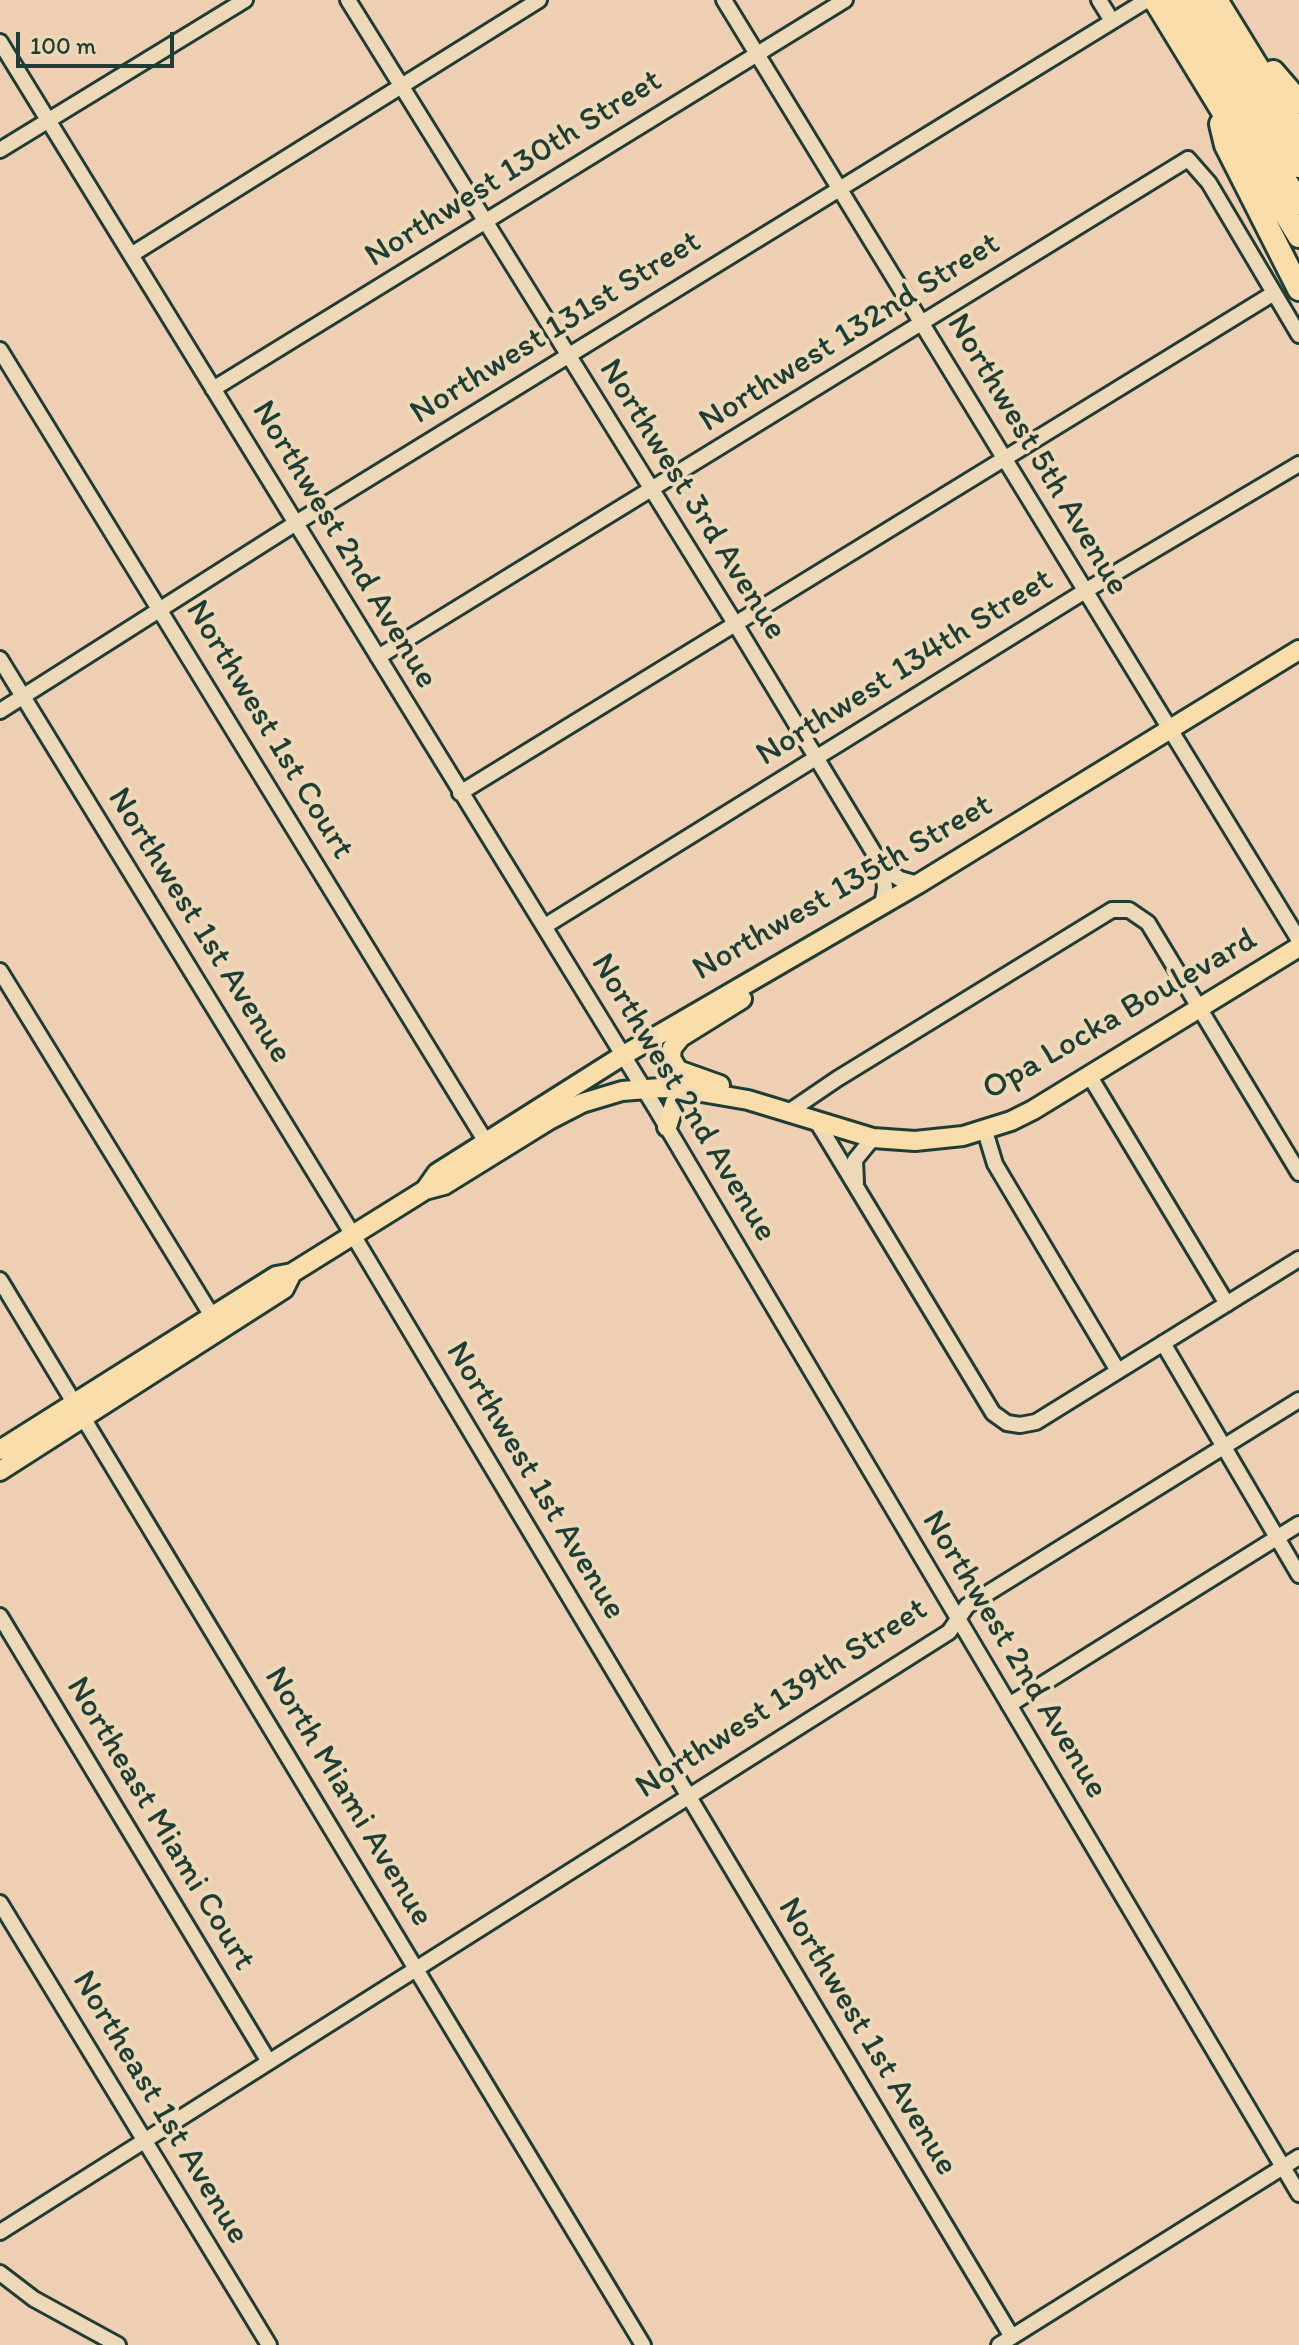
<!DOCTYPE html>
<style>
body{margin:0}
#map{position:relative;width:1299px;height:2345px;overflow:hidden;background:#efcfb3;font-family:Itim,sans-serif}
canvas{display:block}
.scale{position:absolute;left:16px;top:32px;width:158px;height:36px;box-sizing:border-box;border:4px solid #1f3d34;border-top:0;padding-left:10px;font-size:24px;line-height:28px;white-space:nowrap;color:#1f3d34;-webkit-text-stroke:6px #edd9b7;paint-order:stroke}
</style>
<div id="map">
<canvas width="1299" height="2345"></canvas>
<div class="scale">100 m</div>
</div>
<script>
const ctx = document.querySelector('canvas').getContext('2d');
ctx.lineJoin = 'round';
function poly(rows) {
  const path = new Path2D();
  for (const r of rows) {
    path.moveTo(r[0], r[1]);
    for (let i = 2; i < r.length; i += 2) path.lineTo(r[i], r[i + 1]);
  }
  return path;
}
function stroke(path, color, width, dash) {
  ctx.strokeStyle = color;
  ctx.lineWidth = width;
  ctx.lineCap = dash ? 'butt' : 'round';
  ctx.setLineDash(dash || []);
  ctx.stroke(path);
}
function label(font, color, halo, rows, align = 'center') {
  ctx.font = font + ' Itim,sans-serif';
  ctx.lineWidth = 8;
  ctx.setLineDash([]);
  ctx.textBaseline = 'middle';
  ctx.strokeStyle = halo;
  ctx.fillStyle = color;
  for (const [text, x, y, turn = 0] of rows) {
    ctx.save();
    ctx.translate(x, y);
    ctx.rotate((+turn || 0) * Math.PI / 180);
    ctx.textAlign = isNaN(turn) ? turn : align;
    if (halo) ctx.strokeText(text, 0, 0);
    ctx.fillText(text, 0, 0);
    ctx.restore();
  }
}
const minor = poly([
 [348,0,736,625,883,868,885,888,882,905],
 [724,0,1299,940],
 [1099,0,1112,21],
 [0,42,655,1107,1299,2194],
 [0,150,245,0],
 [131,255,539,0],
 [0,350,486,1142],
 [213,389,845,0],
 [378,657,1188,159,1209,183,1299,335],
 [0,659,353,1235,1012,2337],
 [0,711,296,523,1147,0],
 [460,793,1274,293],
 [883,868,900,879,918,884],
 [545,926,1085,591,1299,464],
 [0,971,212,1316],
 [1089,1075,1227,1304],
 [787,1113,837,1079,1112,910,1129,910,1148,923,1299,1173],
 [817,1122,993,1413,1007,1423,1020,1425,1036,1422,1299,1259],
 [985,1131,995,1164,1118,1371],
 [856,1183,855,1160,873,1138],
 [0,1280,643,2345],
 [1163,1343,1299,1575],
 [0,1616,269,2062],
 [1009,1705,1299,1524],
 [0,1903,269,2345],
 [0,2232,949,1632,967,1606,1299,1400],
 [0,2273,34,2299,118,2345],
 [999,2345,1299,2157]
]);
const major = poly([
 [720,1085,678,1070,671,1058,672,1048,681,1037,742,999],
 [667,1127,675,1102,696,1090],
 [425,1190,437,1173,622,1056,918,884,1299,650],
 [0,1450,276,1276,292,1273,425,1190,444,1185,549,1120,582,1103,622,1091,660,1088,684,1089,748,1100,873,1138,915,1141,963,1136,1011,1121,1033,1110,1299,947],
 [0,1471,284,1289,292,1273]
]);
const highway = poly([
 [1155,0,1299,236],
 [1174,0,1299,203],
 [1197,0,1299,166],
 [1216,0,1299,135],
 [1273,72,1299,102],
 [1221,124,1226,145,1299,289]
]);
stroke(minor, '#1f3d34', 20);
stroke(major, '#1f3d34', 24);
stroke(highway, '#1f3d34', 28);
stroke(minor, '#edd9b7', 14);
stroke(major, '#f9ddab', 18);
stroke(highway, '#f9ddab', 22);
label('34px', '#1f3d34', '#edd9b7', [
 ["Northwest 130th Street",514,169,-32],
 ["Northwest 131st Street",556,328,-32],
 ["Northwest 132nd Street",850,333,-32],
 ["Northwest 5th Avenue",1037,455,59],
 ["Northwest 3rd Avenue",692,500,58],
 ["Northwest 2nd Avenue",344,545,59],
 ["Northwest 134th Street",905,668,-32],
 ["Northwest 1st Court",269,730,59],
 ["Northwest 135th Street",843,888,-30],
 ["Northwest 1st Avenue",199,926,58],
 ["Opa Locka Boulevard",1120,1015,-30],
 ["Northwest 2nd Avenue",683,1098,59],
 ["Northwest 1st Avenue",535,1481,59],
 ["Northwest 2nd Avenue",1014,1655,59],
 ["Northwest 139th Street",782,1699,-33],
 ["North Miami Avenue",348,1797,59],
 ["Northeast Miami Court",160,1824,59],
 ["Northwest 1st Avenue",867,2037,59],
 ["Northeast 1st Avenue",160,2108,59]
]);
</script>
